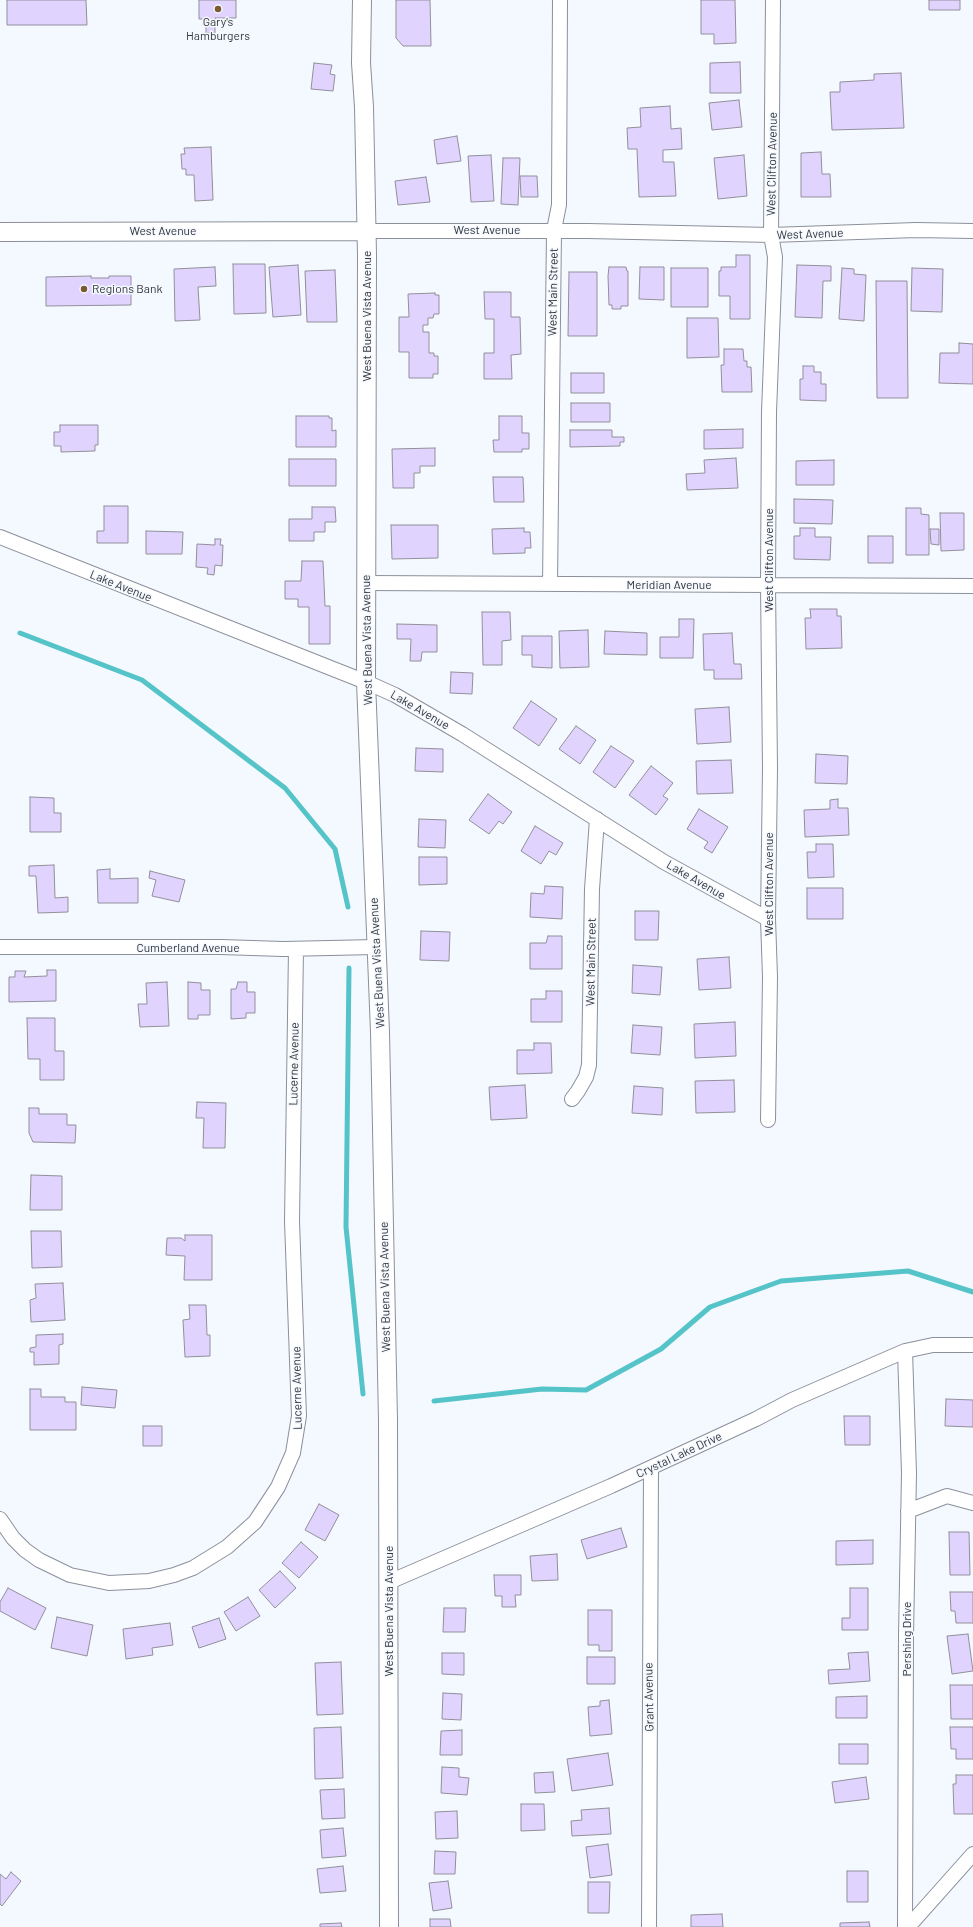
<!DOCTYPE html>
<style>
body{margin:0}
canvas{display:block;background:#f4f8ff}
</style>
<canvas width="973" height="1927"></canvas>
<script>
const ctx = document.querySelector('canvas').getContext('2d');
ctx.lineJoin = 'round';
function poly(rows) {
  const path = new Path2D();
  for (const r of rows) {
    path.moveTo(r[0], r[1]);
    for (let i = 2; i < r.length; i += 2) path.lineTo(r[i], r[i + 1]);
  }
  return path;
}
function stroke(path, color, width, dash) {
  ctx.strokeStyle = color;
  ctx.lineWidth = width;
  ctx.lineCap = dash ? 'butt' : 'round';
  ctx.setLineDash(dash || []);
  ctx.stroke(path);
}
function paint(path, color) {
  ctx.fillStyle = color;
  ctx.fill(path, 'evenodd');
}
function label(font, color, halo, rows, align = 'center') {
  ctx.font = font + ' Barlow,sans-serif';
  ctx.lineWidth = 3;
  ctx.setLineDash([]);
  ctx.textBaseline = 'middle';
  ctx.strokeStyle = halo;
  ctx.fillStyle = color;
  for (const [text, x, y, turn = 0] of rows) {
    ctx.save();
    ctx.translate(x, y);
    ctx.rotate((+turn || 0) * Math.PI / 180);
    ctx.textAlign = isNaN(turn) ? turn : align;
    if (halo) ctx.strokeText(text, 0, 0);
    ctx.fillText(text, 0, 0);
    ctx.restore();
  }
}
stroke(poly([
 [20,633,142,680,285,788,335,849,348,907],
 [349,968,346,1227,363,1394],
 [434,1401,542,1389,586,1390,661,1349,710,1307,781,1281,908,1271,973,1292]
]), '#55c4c8', 5);
const building = poly([
 [7,0,86,0,87,25,7,25,7,0],
 [199,0,236,0,236,18,215,18,215,33,206,33,206,19,199,19,199,0],
 [396,0,430,0,431,46,403,46,396,38,396,0],
 [701,0,735,0,736,43,714,44,714,34,701,34,701,0],
 [929,0,960,0,960,10,929,10,929,0],
 [740,62,741,93,710,93,710,63,740,62],
 [314,63,332,65,330,74,335,75,333,91,311,89,314,63],
 [901,73,904,128,832,130,830,92,840,92,840,82,874,80,874,74,901,73],
 [739,100,742,127,712,130,709,103,739,100],
 [670,106,671,129,681,128,682,149,663,150,663,162,674,162,676,196,639,197,637,149,628,149,627,128,641,127,640,108,670,106],
 [457,136,461,161,437,164,434,140,457,136],
 [211,147,213,200,195,201,194,175,186,175,186,169,182,169,181,154,185,154,184,148,211,147],
 [821,152,822,174,830,174,831,197,801,197,801,153,821,152],
 [491,155,494,201,471,202,468,156,491,155],
 [744,155,747,196,718,199,714,158,744,155],
 [503,158,520,158,518,205,501,204,503,158],
 [520,176,537,176,538,197,521,197,520,176],
 [426,177,430,202,398,205,395,181,426,177],
 [736,255,750,255,750,319,730,319,730,296,719,296,719,271,721,271,721,267,736,267,736,255],
 [233,264,265,264,266,313,234,314,233,264],
 [298,265,301,315,273,317,269,267,298,265],
 [797,265,831,266,831,281,823,281,822,318,795,317,797,265],
 [215,267,216,286,198,287,200,320,175,321,174,269,215,267],
 [609,267,626,267,627,271,628,271,628,306,621,306,621,309,612,309,612,305,609,305,608,276,609,267],
 [640,267,664,267,664,300,639,299,640,267],
 [671,268,708,268,708,307,671,307,671,268],
 [842,268,854,269,854,274,866,275,864,321,839,319,842,268],
 [912,268,943,269,942,312,911,311,912,268],
 [335,270,337,322,307,322,305,271,335,270],
 [569,272,597,272,597,336,568,336,569,272],
 [91,276,91,278,109,278,109,276,131,276,131,305,46,306,46,277,91,276],
 [876,281,907,281,908,398,877,398,876,281],
 [484,292,511,292,511,317,520,317,521,354,511,355,512,379,484,379,484,353,494,353,494,319,485,319,484,292],
 [435,293,435,295,439,295,439,314,434,314,433,318,428,318,428,325,423,325,423,332,429,332,429,353,434,353,434,356,438,356,438,374,433,374,433,378,409,378,409,352,399,352,399,317,409,317,408,294,435,293],
 [687,318,718,318,719,357,687,358,687,318],
 [959,343,973,344,973,384,939,383,940,353,959,353,959,343],
 [724,349,743,349,744,361,747,361,747,367,751,367,752,392,722,392,721,365,724,365,724,349],
 [803,366,814,366,814,372,821,372,821,384,826,384,826,401,800,400,800,379,803,379,803,366],
 [571,373,604,373,604,393,571,393,571,373],
 [571,403,610,403,610,422,571,422,571,403],
 [296,416,329,416,329,418,332,418,332,431,336,430,336,447,296,447,296,416],
 [499,416,522,416,522,433,529,433,529,449,522,449,522,452,494,452,493,440,499,440,499,416],
 [60,425,98,425,98,445,95,445,95,451,61,452,61,446,54,446,54,432,60,432,60,425],
 [743,429,743,448,704,449,704,430,743,429],
 [570,430,612,430,612,437,624,437,624,442,620,442,620,446,570,447,570,430],
 [435,448,435,466,420,466,420,473,414,473,414,488,393,488,392,449,435,448],
 [736,458,738,488,687,490,686,474,705,473,704,460,736,458],
 [289,459,336,459,336,486,289,486,289,459],
 [834,460,834,485,796,485,796,461,834,460],
 [493,477,523,477,524,502,494,502,493,477],
 [794,499,833,500,832,524,794,523,794,499],
 [104,506,128,506,128,543,97,543,97,531,104,531,104,506],
 [312,507,335,507,336,522,325,522,325,532,314,532,314,541,289,541,289,519,312,519,312,507],
 [906,508,921,508,921,514,929,515,929,555,906,555,906,508],
 [940,513,964,513,964,550,941,551,940,513],
 [391,525,438,525,438,558,392,559,391,525],
 [524,528,524,532,530,532,531,548,525,548,525,553,493,554,492,529,524,528],
 [800,528,815,528,815,537,831,537,830,560,794,559,794,536,800,536,800,528],
 [930,529,939,529,939,545,931,544,930,529],
 [146,531,183,532,182,554,146,554,146,531],
 [868,536,893,536,893,563,868,563,868,536],
 [215,539,221,539,220,545,223,545,222,566,215,565,214,575,207,574,208,568,196,567,197,544,215,545,215,539],
 [302,561,323,561,325,606,330,606,330,644,309,644,309,607,298,607,298,599,285,599,285,581,301,581,302,561],
 [810,609,837,609,837,616,841,616,842,648,806,649,805,618,811,618,810,609],
 [482,612,510,612,511,640,502,641,502,665,483,665,482,612],
 [679,619,694,619,693,658,660,658,660,637,679,637,679,619],
 [397,624,437,625,437,652,422,652,421,661,410,661,411,639,397,639,397,624],
 [588,630,589,667,560,668,559,631,588,630],
 [605,631,647,633,647,655,604,654,605,631],
 [732,633,734,664,741,664,742,679,714,679,714,670,704,670,703,634,732,633],
 [522,636,552,636,552,668,532,667,532,655,522,655,522,636],
 [451,672,473,673,472,694,450,693,451,672],
 [531,701,557,719,539,746,513,728,531,701],
 [729,707,731,742,697,744,695,709,729,707],
 [576,726,596,740,580,764,559,749,576,726],
 [611,746,634,761,615,788,593,772,611,746],
 [416,748,443,749,443,772,415,771,416,748],
 [816,754,848,756,847,784,815,783,816,754],
 [731,760,733,793,697,794,696,761,731,760],
 [651,766,673,783,663,796,668,799,656,815,629,795,651,766],
 [488,794,512,812,503,824,499,821,489,834,469,820,488,794],
 [30,797,54,798,54,813,61,813,61,832,30,832,30,797],
 [838,799,838,808,848,808,849,835,805,837,804,810,830,809,830,800,838,799],
 [699,809,728,827,712,853,704,848,708,842,687,829,699,809],
 [419,819,446,820,445,848,418,847,419,819],
 [535,826,563,843,556,855,549,851,541,864,521,851,535,826],
 [816,844,833,844,834,877,808,878,807,852,816,852,816,844],
 [419,857,447,857,447,884,419,885,419,857],
 [54,865,55,898,68,897,68,912,38,913,36,876,29,876,29,866,54,865],
 [110,869,110,879,138,878,138,903,98,903,97,870,110,869],
 [150,871,185,880,179,902,152,896,156,880,149,878,150,871],
 [545,886,563,887,562,919,530,917,531,893,544,894,545,886],
 [807,888,843,888,843,919,807,919,807,888],
 [635,911,659,911,658,940,635,940,635,911],
 [421,931,450,932,449,961,420,960,421,931],
 [548,936,562,936,562,969,530,969,530,943,546,943,548,936],
 [729,957,731,988,699,990,697,959,729,957],
 [633,965,662,967,660,995,632,993,633,965],
 [47,970,56,970,56,1001,9,1002,9,977,15,977,15,971,26,971,24,977,47,976,47,970],
 [167,982,169,1026,140,1027,138,1004,147,1004,146,983,167,982],
 [188,982,201,983,201,990,210,990,210,1015,198,1015,198,1019,188,1019,188,982],
 [238,982,247,982,247,992,255,992,255,1013,246,1013,246,1018,231,1019,231,989,236,989,238,982],
 [546,991,562,991,562,1022,531,1022,531,999,546,999,546,991],
 [27,1018,55,1018,55,1051,64,1051,64,1080,40,1080,40,1059,28,1059,27,1018],
 [735,1022,736,1056,695,1058,694,1024,735,1022],
 [633,1025,662,1027,660,1055,631,1053,633,1025],
 [534,1043,551,1043,552,1073,517,1074,517,1050,534,1050,534,1043],
 [734,1080,735,1112,696,1113,695,1081,734,1080],
 [525,1085,527,1118,491,1120,489,1087,525,1085],
 [634,1086,663,1088,662,1115,632,1113,634,1086],
 [197,1102,226,1103,225,1148,203,1148,204,1118,196,1118,197,1102],
 [29,1108,39,1108,39,1114,67,1114,67,1125,76,1125,75,1143,33,1142,29,1133,29,1108],
 [31,1175,62,1176,62,1210,30,1210,31,1175],
 [31,1231,61,1231,62,1267,32,1268,31,1231],
 [185,1235,212,1235,212,1280,184,1280,185,1256,166,1255,167,1238,181,1238,185,1241,185,1235],
 [63,1283,65,1320,31,1322,30,1300,36,1298,35,1284,63,1283],
 [189,1305,206,1305,207,1335,210,1335,210,1356,185,1357,183,1320,190,1319,189,1305],
 [63,1334,63,1344,59,1345,59,1364,34,1365,34,1352,30,1352,30,1348,36,1347,36,1335,63,1334],
 [82,1387,117,1390,115,1408,81,1405,82,1387],
 [30,1389,41,1389,41,1397,65,1397,65,1402,76,1402,76,1430,30,1430,30,1389],
 [946,1399,973,1400,973,1427,945,1426,946,1399],
 [844,1416,870,1416,870,1445,845,1445,844,1416],
 [143,1426,162,1426,162,1446,143,1446,143,1426],
 [319,1504,339,1515,325,1541,305,1530,319,1504],
 [621,1528,627,1547,587,1559,581,1540,621,1528],
 [949,1532,969,1532,970,1575,950,1575,949,1532],
 [873,1540,873,1564,836,1565,836,1541,873,1540],
 [301,1542,318,1557,299,1578,282,1563,301,1542],
 [557,1554,558,1580,532,1581,530,1556,557,1554],
 [280,1571,296,1588,275,1608,259,1590,280,1571],
 [494,1575,521,1575,521,1595,515,1595,516,1607,502,1607,502,1596,495,1596,494,1575],
 [8,1588,46,1608,35,1630,0,1611,0,1602,8,1588],
 [850,1588,868,1588,868,1630,842,1630,842,1618,850,1618,850,1588],
 [950,1592,973,1592,973,1623,956,1623,955,1611,951,1611,950,1592],
 [248,1597,260,1616,236,1631,224,1612,248,1597],
 [444,1608,466,1608,465,1632,443,1632,444,1608],
 [588,1610,612,1610,612,1651,599,1651,599,1645,588,1645,588,1610],
 [57,1617,93,1625,87,1656,51,1648,57,1617],
 [219,1618,226,1639,199,1648,192,1627,219,1618],
 [170,1623,173,1645,152,1648,153,1655,126,1659,123,1629,170,1623],
 [968,1634,973,1671,952,1674,947,1636,968,1634],
 [868,1652,870,1681,829,1684,828,1670,850,1669,848,1653,868,1652],
 [442,1653,464,1653,464,1675,442,1674,442,1653],
 [587,1657,615,1657,615,1684,587,1684,587,1657],
 [341,1662,343,1714,317,1715,315,1663,341,1662],
 [950,1685,973,1685,973,1719,951,1719,950,1685],
 [443,1693,462,1694,461,1720,442,1719,443,1693],
 [867,1696,867,1718,836,1718,836,1697,867,1696],
 [609,1700,612,1734,590,1736,588,1707,600,1706,600,1701,609,1700],
 [341,1727,343,1778,315,1779,314,1728,341,1727],
 [950,1727,973,1727,973,1759,956,1759,956,1749,951,1749,950,1727],
 [462,1730,462,1755,440,1755,441,1731,462,1730],
 [839,1744,868,1744,868,1764,839,1764,839,1744],
 [608,1753,613,1785,572,1791,567,1759,608,1753],
 [442,1767,459,1768,459,1777,469,1778,467,1795,441,1793,442,1767],
 [553,1772,555,1792,535,1793,534,1773,553,1772],
 [956,1775,973,1775,973,1814,954,1814,953,1784,956,1784,956,1775],
 [866,1777,869,1799,835,1803,832,1782,866,1777],
 [344,1789,345,1818,322,1819,320,1790,344,1789],
 [521,1804,544,1804,545,1830,521,1831,521,1804],
 [609,1808,611,1834,572,1836,571,1821,582,1820,581,1810,609,1808],
 [457,1811,458,1838,436,1839,435,1812,457,1811],
 [343,1828,346,1856,322,1858,320,1830,343,1828],
 [608,1844,612,1875,590,1878,586,1847,608,1844],
 [435,1851,456,1852,455,1874,434,1874,435,1851],
 [343,1866,346,1891,320,1893,317,1869,343,1866],
 [847,1871,868,1871,868,1902,847,1902,847,1871],
 [11,1872,21,1881,2,1906,0,1904,0,1874,6,1879,11,1872],
 [448,1881,452,1908,433,1911,429,1883,448,1881],
 [588,1882,610,1882,609,1913,588,1913,588,1882],
 [722,1914,723,1927,691,1927,691,1915,722,1914],
 [430,1919,450,1919,451,1927,430,1927,430,1919],
 [869,1922,870,1927,840,1927,840,1923,869,1922],
 [341,1923,342,1927,320,1927,320,1924,341,1923]
]);
paint(building, '#e0d4ff');
stroke(building, '#928f9a', 1);
const minor = poly([
 [366,231,588,231,771,235,916,230,973,231],
 [0,537,366,682,395,695,462,734,664,862,768,919],
 [366,583,973,586],
 [550,584,554,230,559,205,560,0],
 [0,947,221,947,283,949,376,947],
 [572,1099,578,1091,586,1077,589,1065,592,889,597,819],
 [768,1120,770,977,768,919,770,768,768,585,769,412,775,257,771,235,773,0],
 [908,1511,947,1496,973,1503],
 [0,1519,13,1538,25,1550,39,1560,70,1575,109,1583,149,1581,174,1575,193,1568,227,1547,255,1522,278,1487,293,1453,299,1416,292,1221,296,949],
 [389,1582,611,1486,756,1419,792,1400,905,1351,933,1345,973,1345],
 [649,1927,651,1468],
 [905,1927,906,1636,909,1473,905,1351],
 [908,1927,973,1854]
]);
const tertiary = poly([
 [362,0,361,63,364,107,367,255,366,682,380,1032,388,1420,389,1927],
 [0,232,366,231]
]);
stroke(minor, '#8b909b', 16);
stroke(tertiary, '#8b909b', 20);
stroke(minor, '#fff', 14);
stroke(tertiary, '#fff', 18);
for (const [x, y, r, color] of [
 [218,9,4,"#7a5a30"],
 [84,289,4,"#7a5a30"]
]) {
  const dot = new Path2D();
  dot.arc(x, y, r, 0, 2 * Math.PI);
  ctx.fillStyle = color;
  ctx.fill(dot);
  stroke(dot, '#f4f8ff', 1.5);
}
label('12px', '#35373b', '#f4f8ff', [
 ["Gary's",218,22],
 ["Hamburgers",218,36],
 ["Regions Bank",92,289,"left"]
]);
label('12px', '#35373b', '#f4f8ff', [
 ["West Clifton Avenue",772,164,-89],
 ["West Avenue",487,230],
 ["West Avenue",163,231],
 ["West Avenue",810,234,-2],
 ["West Main Street",553,292,-89],
 ["West Buena Vista Avenue",367,316,-90],
 ["West Clifton Avenue",769,560,-90],
 ["Meridian Avenue",669,585],
 ["Lake Avenue",121,586,22],
 ["West Buena Vista Avenue",367,640,-91],
 ["Lake Avenue",420,710,30],
 ["Lake Avenue",696,880,30],
 ["West Clifton Avenue",769,884,-90],
 ["Cumberland Avenue",188,948],
 ["West Main Street",591,962,-89],
 ["West Buena Vista Avenue",377,963,-93],
 ["Lucerne Avenue",294,1064,-89],
 ["West Buena Vista Avenue",385,1287,-91],
 ["Lucerne Avenue",297,1388,-91],
 ["Crystal Lake Drive",679,1455,-25],
 ["West Buena Vista Avenue",389,1611,-90],
 ["Pershing Drive",907,1639,-90],
 ["Grant Avenue",649,1697,-91]
]);
</script>
